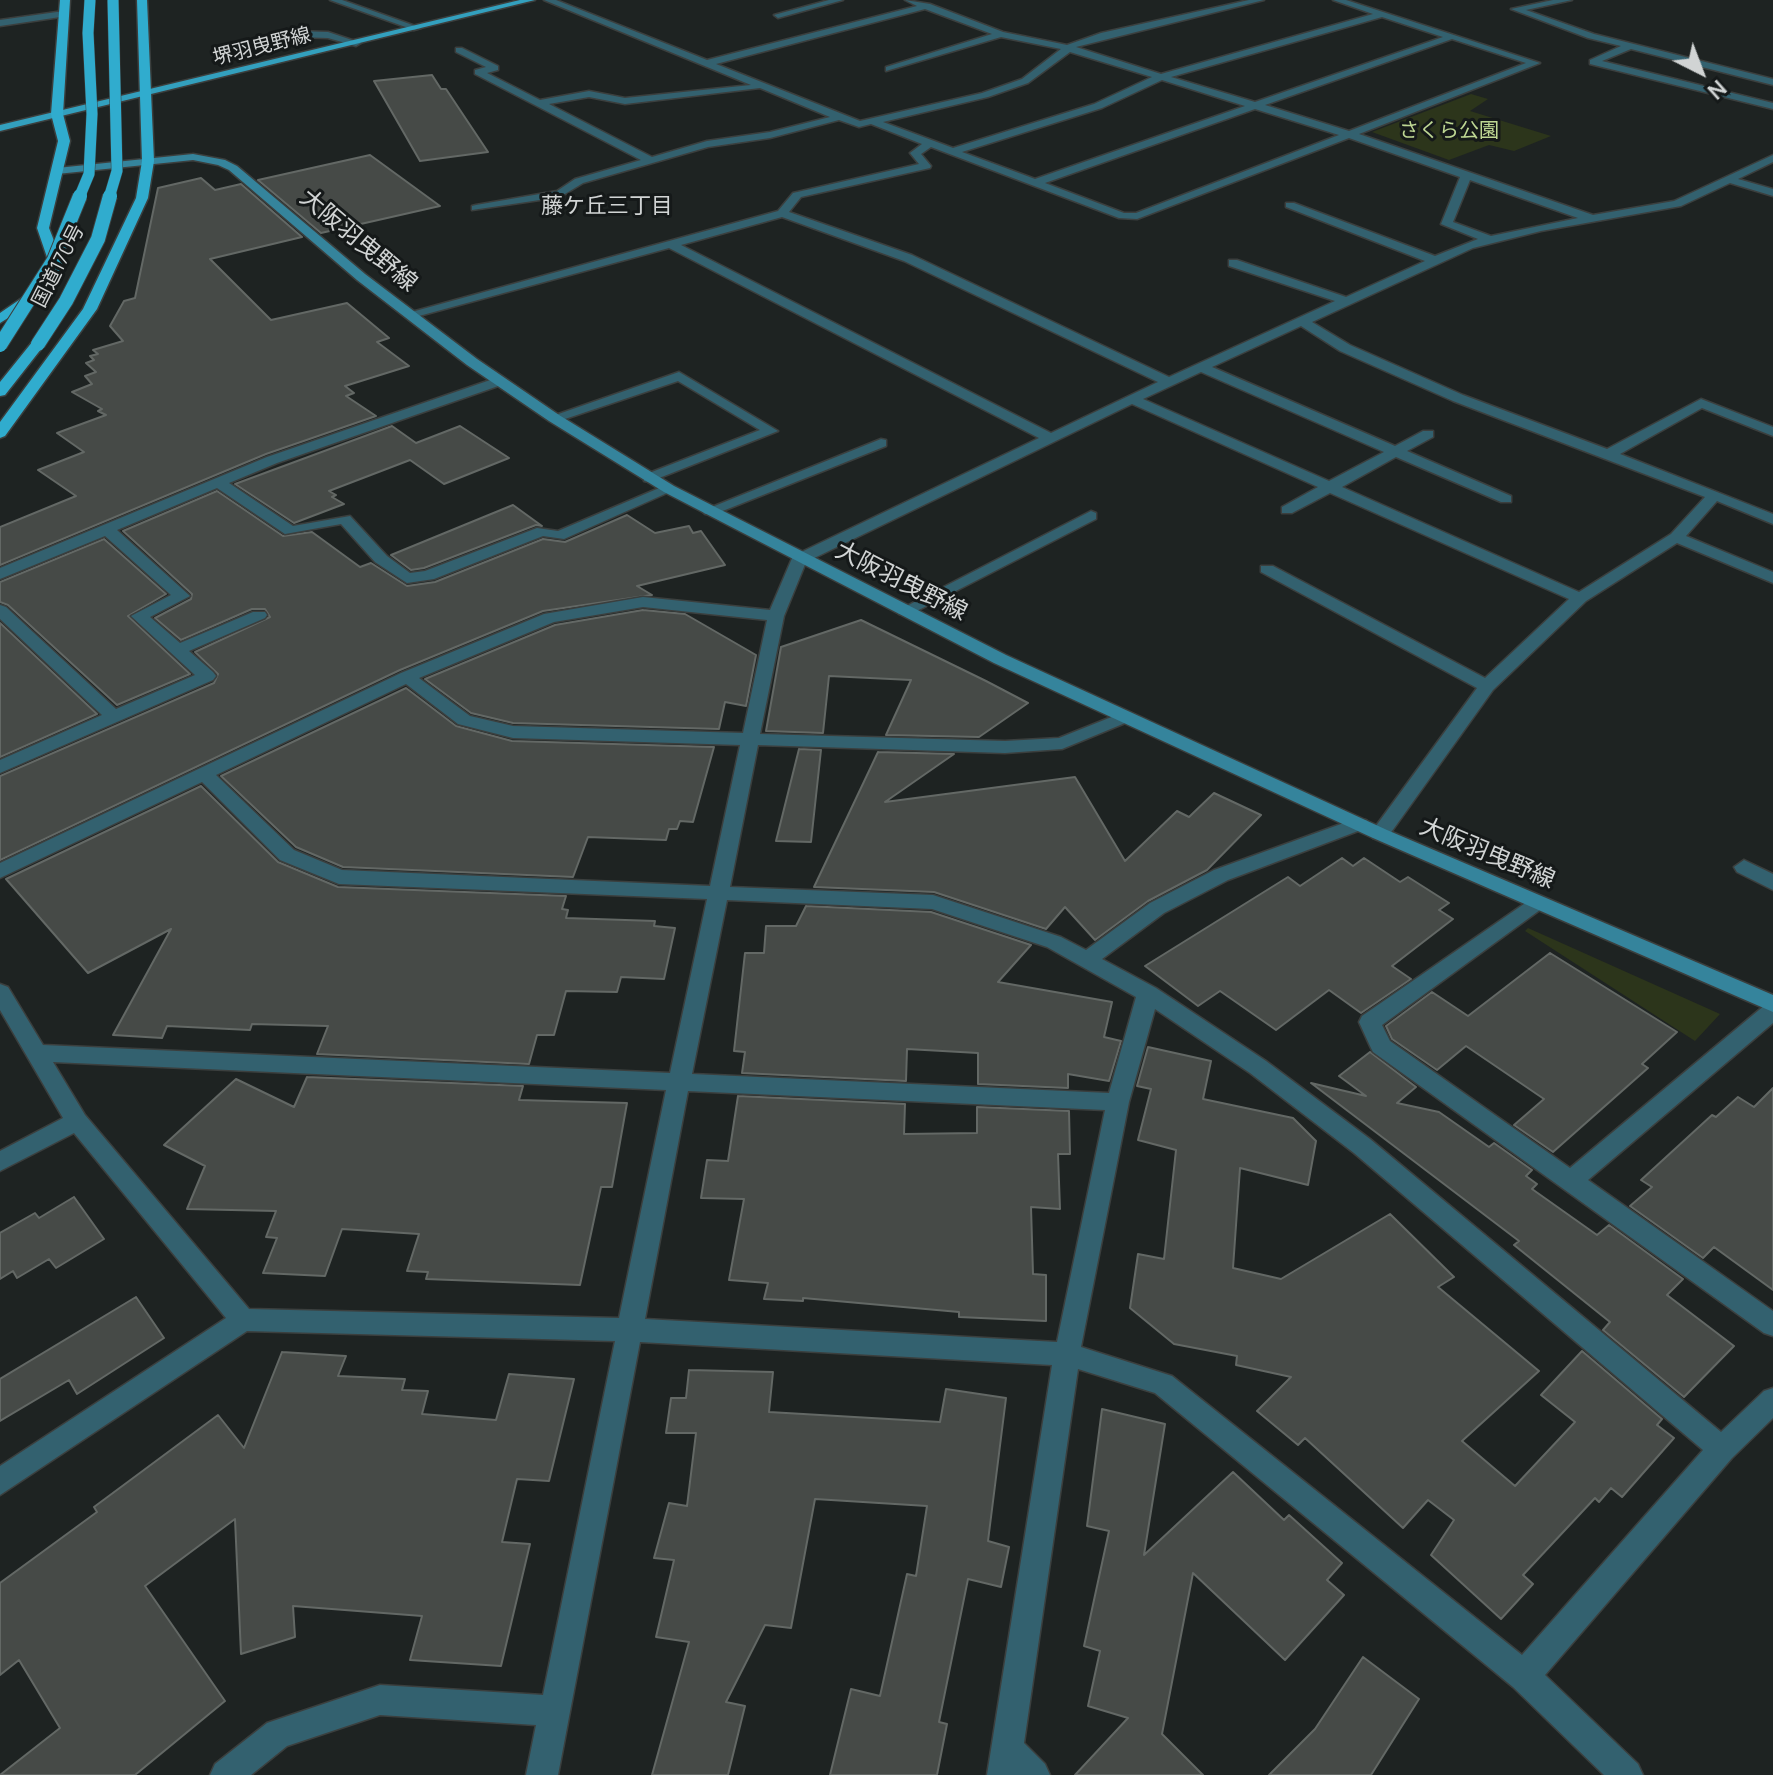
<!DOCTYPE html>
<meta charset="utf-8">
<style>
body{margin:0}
#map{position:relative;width:1773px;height:1775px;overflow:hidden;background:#1e2322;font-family:Manrope,sans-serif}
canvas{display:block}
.north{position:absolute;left:1661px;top:32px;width:80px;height:80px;-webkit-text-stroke:6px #151919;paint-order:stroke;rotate:138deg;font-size:22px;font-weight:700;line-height:32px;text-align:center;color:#d1d4d4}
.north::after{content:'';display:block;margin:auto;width:28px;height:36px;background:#d1d4d4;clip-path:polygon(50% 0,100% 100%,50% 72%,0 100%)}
</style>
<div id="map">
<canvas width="1773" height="1775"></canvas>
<div class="north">N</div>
</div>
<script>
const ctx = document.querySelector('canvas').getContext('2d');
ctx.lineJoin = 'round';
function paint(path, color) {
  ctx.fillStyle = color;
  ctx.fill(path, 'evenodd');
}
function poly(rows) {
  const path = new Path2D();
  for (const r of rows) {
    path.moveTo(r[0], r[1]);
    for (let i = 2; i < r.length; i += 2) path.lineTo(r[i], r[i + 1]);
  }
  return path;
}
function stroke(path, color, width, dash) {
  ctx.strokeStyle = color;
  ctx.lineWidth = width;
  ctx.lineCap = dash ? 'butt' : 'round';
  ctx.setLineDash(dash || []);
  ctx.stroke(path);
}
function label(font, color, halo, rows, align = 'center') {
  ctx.font = font + ' Manrope,"Noto Sans JP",sans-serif';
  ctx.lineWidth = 6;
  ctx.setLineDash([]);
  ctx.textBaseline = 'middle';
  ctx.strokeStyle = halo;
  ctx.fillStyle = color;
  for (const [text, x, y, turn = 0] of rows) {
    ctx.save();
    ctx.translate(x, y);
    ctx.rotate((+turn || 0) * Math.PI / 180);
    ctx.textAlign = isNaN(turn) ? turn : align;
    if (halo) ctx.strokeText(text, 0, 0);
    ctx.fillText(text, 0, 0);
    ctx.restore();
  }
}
paint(poly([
 [1471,94,1488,99,1470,111,1551,136,1514,151,1489,145,1449,160,1372,132],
 [1528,928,1720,1014,1695,1041,1525,931]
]), '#2c351b');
const building = poly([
 [432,75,441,89,446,89,488,152,420,161,374,81,432,75],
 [370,155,440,206,321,233,258,180,370,155],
 [201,178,215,190,241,184,302,237,210,259,271,320,347,303,389,338,377,342,409,366,345,386,354,393,346,396,376,416,266,454,0,565,0,527,76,496,38,470,84,452,57,433,106,415,98,411,102,409,72,392,92,384,85,376,96,372,86,363,94,360,90,356,98,354,93,350,123,341,110,326,124,301,135,298,158,188,201,178],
 [392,426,416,443,460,426,509,458,444,484,410,460,329,491,336,495,332,497,344,504,294,523,235,484,392,426],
 [217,491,283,536,312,532,360,567,371,563,407,586,435,582,543,539,565,542,627,515,655,533,689,526,693,533,701,531,725,565,637,586,652,595,543,611,400,670,0,860,0,776,214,683,218,674,195,652,270,617,265,609,252,609,181,640,155,618,191,599,192,594,123,531,217,491],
 [513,505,542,526,536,525,424,568,411,570,391,555,513,505],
 [104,539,166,594,128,616,190,674,117,705,8,605,0,602,0,582,104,539],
 [643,610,685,614,756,655,746,706,725,702,719,729,513,723,471,713,425,679,555,625,643,610],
 [861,620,986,681,1028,703,979,737,886,735,911,680,829,676,823,733,766,731,781,647,861,620],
 [0,623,97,714,0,757,0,623],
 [406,688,456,726,512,741,714,747,693,822,680,821,677,829,669,829,666,840,588,837,573,877,343,867,296,847,221,776,406,688],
 [799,749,821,750,811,842,776,841,799,749],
 [878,752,954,754,885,802,1075,777,1125,861,1177,811,1189,817,1214,793,1261,815,1207,870,1148,901,1095,940,1065,907,1046,929,934,892,814,887,878,752],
 [201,786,278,862,338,887,566,896,562,909,568,910,566,918,655,921,654,926,675,928,664,979,621,977,617,992,566,991,554,1035,537,1035,529,1064,317,1054,328,1026,252,1024,250,1030,167,1026,162,1038,113,1035,171,929,88,973,6,879,201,786],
 [1342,858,1353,866,1364,858,1400,882,1408,877,1449,903,1439,910,1453,919,1392,966,1411,979,1361,1013,1329,990,1276,1030,1220,991,1198,1006,1145,966,1288,877,1300,886,1342,858],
 [806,906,931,912,1031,945,998,982,1112,1002,1104,1037,1121,1041,1109,1081,1068,1074,1068,1088,978,1084,978,1053,907,1049,906,1081,742,1073,745,1052,734,1051,745,953,764,953,766,926,796,926,806,906],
 [1550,953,1677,1032,1642,1064,1648,1068,1553,1152,1514,1125,1544,1099,1466,1046,1437,1070,1392,1039,1386,1026,1432,992,1468,1016,1550,953],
 [1148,1047,1211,1061,1203,1099,1293,1118,1316,1141,1308,1185,1240,1168,1233,1268,1281,1279,1390,1214,1454,1277,1438,1287,1539,1371,1462,1441,1515,1486,1575,1422,1541,1395,1582,1351,1662,1419,1657,1425,1674,1438,1622,1497,1611,1488,1599,1502,1595,1498,1523,1575,1533,1584,1501,1619,1431,1555,1454,1520,1428,1500,1403,1528,1305,1438,1298,1445,1257,1411,1291,1377,1236,1365,1237,1356,1174,1344,1130,1308,1138,1254,1164,1259,1176,1150,1138,1140,1151,1089,1137,1086,1148,1047],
 [1370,1052,1416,1087,1397,1103,1439,1112,1489,1147,1494,1143,1532,1170,1526,1176,1537,1184,1532,1189,1597,1235,1609,1225,1683,1279,1667,1295,1734,1346,1684,1397,1603,1330,1610,1322,1514,1245,1519,1241,1311,1083,1366,1096,1339,1076,1370,1052],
 [307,1077,523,1086,519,1100,627,1103,612,1187,601,1187,580,1285,426,1279,428,1272,407,1271,419,1234,342,1229,325,1276,263,1273,277,1238,266,1237,276,1211,187,1209,205,1166,164,1145,236,1079,294,1107,307,1077],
 [1773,1088,1773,1290,1714,1247,1703,1258,1630,1206,1652,1187,1641,1180,1712,1115,1716,1117,1738,1097,1754,1107,1773,1088],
 [738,1096,905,1104,904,1134,977,1133,977,1107,1069,1111,1070,1154,1058,1154,1060,1209,1031,1207,1033,1274,1046,1275,1046,1321,959,1317,959,1312,803,1298,803,1301,764,1299,768,1283,729,1280,744,1199,701,1198,707,1160,728,1161,738,1096],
 [74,1197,104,1239,56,1268,49,1259,17,1278,13,1271,0,1279,0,1233,35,1213,39,1218,74,1197],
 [136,1297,164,1338,77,1394,69,1380,0,1421,0,1379,136,1297],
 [282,1352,346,1356,338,1376,405,1379,402,1390,428,1391,422,1414,496,1420,509,1374,574,1379,549,1481,517,1479,502,1542,530,1544,501,1666,410,1660,422,1616,293,1606,295,1637,241,1654,235,1519,145,1586,225,1701,135,1775,0,1775,60,1728,19,1660,0,1675,0,1583,97,1512,94,1507,218,1415,244,1448,282,1352],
 [689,1370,773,1372,769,1412,940,1422,946,1389,1006,1398,988,1541,1009,1547,1001,1587,968,1579,939,1722,947,1724,937,1775,830,1775,851,1689,880,1696,907,1574,916,1576,927,1506,815,1499,791,1628,765,1625,726,1702,745,1706,728,1775,652,1775,689,1642,656,1637,674,1560,654,1558,669,1503,687,1506,696,1433,666,1433,671,1398,686,1398,689,1370],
 [1102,1409,1165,1424,1144,1555,1233,1472,1284,1520,1289,1515,1342,1563,1327,1580,1344,1595,1285,1660,1193,1573,1162,1734,1203,1775,1075,1775,1128,1718,1088,1706,1100,1651,1084,1646,1109,1531,1087,1526,1102,1409],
 [1363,1657,1419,1699,1371,1775,1269,1775,1315,1729,1363,1657]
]);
paint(building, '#464a47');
stroke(building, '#636865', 2);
const minor = poly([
 [330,0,342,0,421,28,414,30,330,0],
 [544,0,556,0,707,60,917,6,905,0,930,4,1003,32,1067,45,1101,33,1249,0,1264,0,1076,47,1161,74,1373,14,1333,0,1346,0,1540,63,1359,134,1593,215,1674,201,1773,155,1773,162,1738,179,1773,189,1773,196,1730,183,1681,206,1541,231,1473,248,1312,322,1350,345,1463,395,1607,449,1701,399,1773,427,1773,436,1702,408,1620,454,1773,514,1773,524,1717,501,1686,536,1773,572,1773,583,1677,543,1586,601,1493,690,1387,838,1373,838,1370,834,1373,830,1477,688,1261,572,1261,566,1273,566,1485,678,1569,599,1330,493,1292,513,1282,513,1282,507,1318,487,1132,404,806,562,784,616,760,734,1005,741,1059,738,1124,712,1130,713,1133,717,1130,721,1062,749,1005,753,758,745,730,887,933,895,1061,937,1086,950,1150,903,1214,870,1352,820,1366,820,1369,824,1366,828,1228,880,1164,913,1102,959,1156,988,1266,1061,1370,1139,1721,1432,1764,1391,1773,1388,1773,1418,1732,1458,1545,1675,1638,1764,1643,1775,1604,1775,1513,1687,1155,1393,1078,1369,1024,1743,1045,1764,1050,1775,987,1775,1052,1365,640,1342,558,1775,526,1775,536,1725,380,1715,287,1746,251,1775,210,1775,215,1764,267,1723,380,1685,543,1695,615,1341,247,1331,0,1495,0,1466,226,1318,74,1133,0,1171,0,1151,63,1118,0,1010,0,984,8,987,43,1045,670,1073,707,899,339,884,280,860,202,782,0,878,0,863,401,673,544,614,643,597,770,610,793,556,1039,438,669,248,408,319,408,313,778,211,793,193,919,164,910,153,922,144,871,124,859,127,839,120,770,138,708,147,583,183,560,197,472,210,472,206,476,205,557,191,575,179,641,160,475,74,475,70,486,67,456,52,456,48,462,48,498,66,498,70,487,73,540,100,589,91,625,98,751,85,544,0],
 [925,9,992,34,886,67,886,71,1001,37,1061,49,1022,79,982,93,860,121,716,64,925,9],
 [1382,17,1443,37,1255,102,1171,77,1382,17],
 [1452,39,1526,63,1349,131,1265,105,1452,39],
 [1070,52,1152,77,1094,104,953,148,883,122,988,97,1028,83,1070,52],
 [1162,80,1245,106,1035,179,962,152,1102,108,1162,80],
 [760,88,830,117,770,132,707,141,652,157,549,104,589,97,625,104,760,88],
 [1255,109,1339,135,1136,213,1124,213,1045,183,1255,109],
 [1349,138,1460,177,1441,224,1478,239,1435,256,1294,203,1286,203,1286,207,1425,261,1346,297,1237,260,1229,260,1229,266,1335,301,1169,377,912,255,789,212,801,197,930,168,931,166,921,154,931,147,1119,218,1137,219,1349,138],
 [1470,180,1578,218,1491,236,1453,222,1470,180],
 [782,217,904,261,1158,382,1051,433,681,245,782,217],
 [1301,326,1340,351,1453,401,1705,497,1671,534,1579,592,1342,487,1396,457,1501,502,1511,502,1511,496,1407,451,1433,437,1433,431,1423,431,1395,446,1212,367,1301,326],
 [1201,372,1384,452,1329,481,1143,399,1201,372],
 [643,607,767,620,743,733,513,726,470,716,419,678,554,622,643,607],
 [406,684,458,724,513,738,740,745,710,886,342,870,294,850,216,775,406,684],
 [727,900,932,909,1047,947,1136,997,1109,1093,692,1074,727,900],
 [1155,1009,1250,1073,1354,1153,1703,1450,1522,1655,1172,1376,1081,1347,1129,1102,1155,1009],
 [53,1062,666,1090,619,1318,249,1309,85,1115,53,1062],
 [688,1091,1105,1110,1057,1342,645,1319,688,1091],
 [829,0,843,0,778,18,774,15,829,0],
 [1553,0,1572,0,1526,10,1594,34,1773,79,1773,85,1631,49,1602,61,1773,103,1773,109,1590,64,1590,60,1621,46,1588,38,1511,9,1553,0],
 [64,11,67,16,0,26,0,20,64,11],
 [297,31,328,32,361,43,356,46,328,38,297,37,255,45,250,42,297,31],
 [679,372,778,431,649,482,644,481,644,475,760,430,678,381,559,421,547,418,679,372],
 [499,377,504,378,504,384,277,463,229,483,293,526,350,516,387,556,410,573,425,571,537,528,558,531,664,486,669,485,676,489,564,539,543,536,434,579,407,583,375,562,341,524,285,534,217,488,117,530,190,596,150,617,180,643,253,612,265,612,267,615,265,618,189,651,213,672,216,676,213,680,0,773,0,760,102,715,0,619,0,605,6,607,116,709,195,675,131,616,171,595,105,536,0,579,0,568,267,457,499,377],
 [881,439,886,440,886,446,715,514,705,514,702,511,881,439],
 [1091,511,1096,513,1096,519,911,614,899,614,897,611,1091,511],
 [1744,860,1773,874,1773,890,1737,872,1734,867,1744,860],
 [1537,895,1547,902,1544,907,1382,1025,1390,1041,1570,1168,1765,1005,1773,1003,1773,1023,1588,1180,1773,1311,1773,1336,1764,1333,1373,1052,1370,1046,1359,1022,1362,1016,1537,895]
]);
const secondary = poly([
 [193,154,225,160,237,166,365,274,477,359,559,415,674,486,1006,655,1387,830,1773,995,1773,1012,1373,838,994,663,664,492,549,421,467,365,357,280,229,170,218,165,193,160,57,174,52,171,57,168,193,154]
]);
const primary = poly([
 [520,0,535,0,0,131,0,125,520,0]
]);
const trunk = poly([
 [60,0,70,0,63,114,70,141,49,228,64,266,45,295,0,323,0,313,35,289,50,266,37,228,58,141,51,114,60,0],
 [137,0,147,0,154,161,148,198,97,309,5,436,0,438,0,422,83,309,136,198,142,161,137,0],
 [38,340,45,344,5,395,0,396,0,382,33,341,38,340]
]);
stroke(minor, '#3b3f3e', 3);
stroke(secondary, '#3b3f3e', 3);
stroke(primary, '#3b3f3e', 3);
stroke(trunk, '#3b3f3e', 3);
paint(minor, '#33616f');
paint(secondary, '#35849c');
paint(primary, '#33a0be');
paint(trunk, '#30acce');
const trunkBridgeFar1 = poly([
 [79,198,89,174,92,114,88,33,90,0],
 [109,198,117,171,113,0]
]);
const trunkBridge = poly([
 [38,344,66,301,98,239,110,196],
 [0,345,54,260,80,196]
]);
stroke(trunkBridgeFar1, '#3b3f3e', 12, []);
stroke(trunkBridge, '#3b3f3e', 16, []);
stroke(trunkBridgeFar1, '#30acce', 11);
stroke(trunkBridge, '#30acce', 14);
label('20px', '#d1d4d4', '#151919', [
 ["堺羽曳野線",262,47,-14],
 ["国道170号",59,266,-63]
]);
label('20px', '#bed793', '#151919', [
 ["さくら公園",1449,131]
]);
label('22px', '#d1d4d4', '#151919', [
 ["藤ケ丘三丁目",607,207]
]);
label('24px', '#d1d4d4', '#151919', [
 ["大阪羽曳野線",358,241,40],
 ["大阪羽曳野線",901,582,27],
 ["大阪羽曳野線",1487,854,23]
]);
</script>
